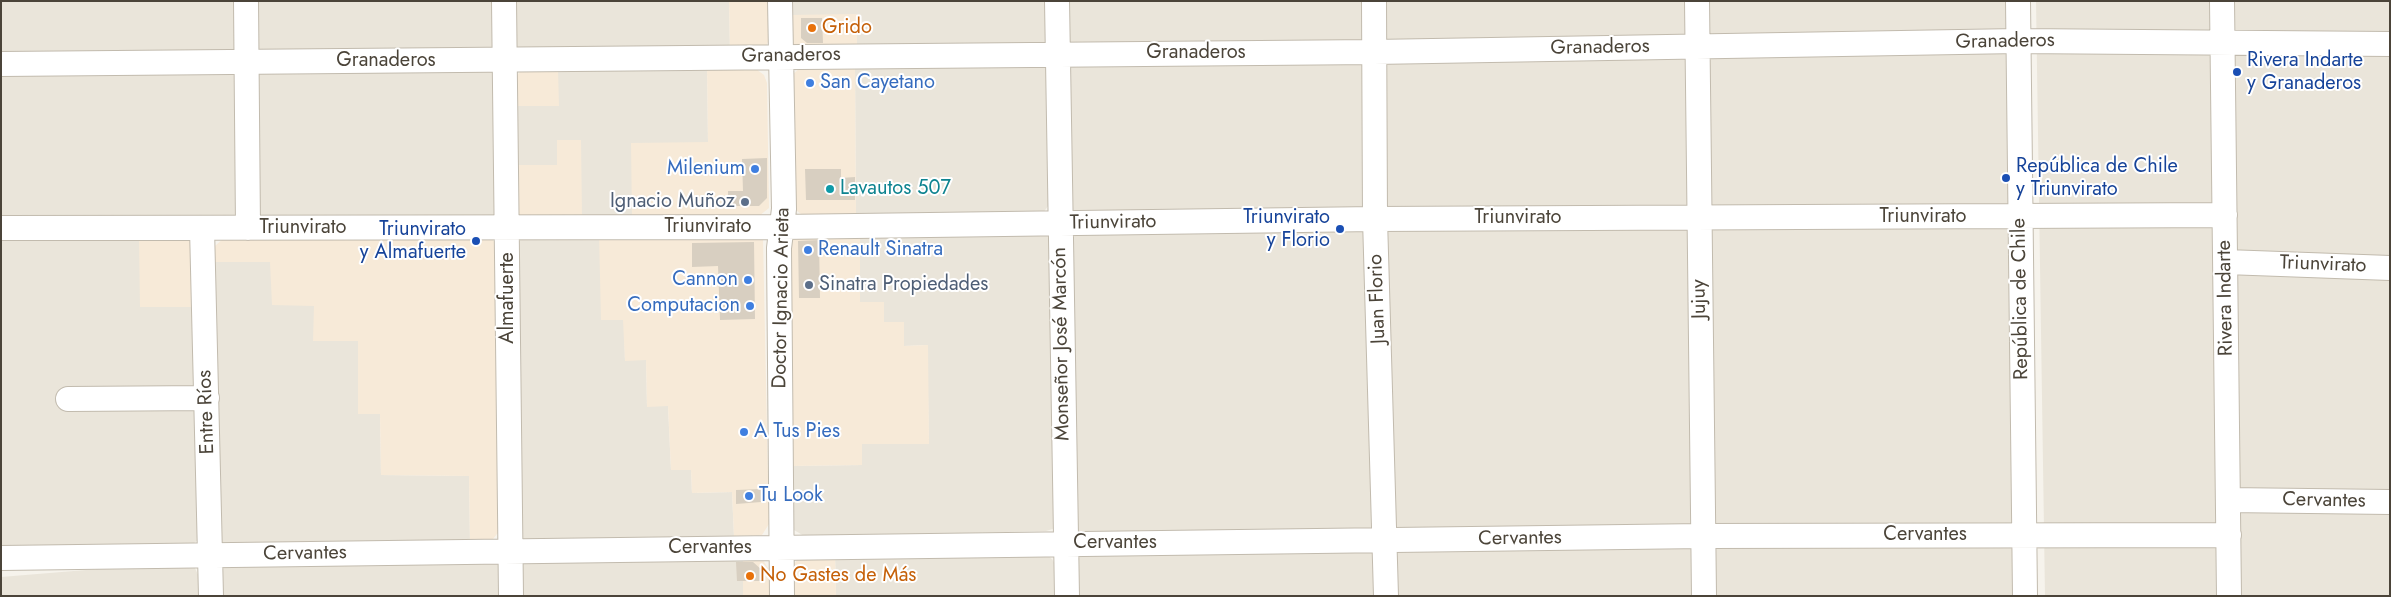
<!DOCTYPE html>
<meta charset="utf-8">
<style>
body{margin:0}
#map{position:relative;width:2391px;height:597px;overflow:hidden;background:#f6f3ec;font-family:Jost,sans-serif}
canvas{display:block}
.frame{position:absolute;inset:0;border:2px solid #4b4439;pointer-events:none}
</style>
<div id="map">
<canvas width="2391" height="597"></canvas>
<div class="frame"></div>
</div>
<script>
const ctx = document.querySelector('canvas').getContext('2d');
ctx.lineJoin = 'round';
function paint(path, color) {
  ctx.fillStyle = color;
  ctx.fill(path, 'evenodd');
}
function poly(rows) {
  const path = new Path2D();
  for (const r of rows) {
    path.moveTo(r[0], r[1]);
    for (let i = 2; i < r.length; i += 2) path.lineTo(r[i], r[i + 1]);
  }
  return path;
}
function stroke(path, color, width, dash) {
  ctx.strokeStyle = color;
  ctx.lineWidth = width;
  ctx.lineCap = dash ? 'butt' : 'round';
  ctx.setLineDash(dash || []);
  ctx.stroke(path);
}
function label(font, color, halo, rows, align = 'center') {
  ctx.font = font + ' Jost,sans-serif';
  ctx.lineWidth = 4;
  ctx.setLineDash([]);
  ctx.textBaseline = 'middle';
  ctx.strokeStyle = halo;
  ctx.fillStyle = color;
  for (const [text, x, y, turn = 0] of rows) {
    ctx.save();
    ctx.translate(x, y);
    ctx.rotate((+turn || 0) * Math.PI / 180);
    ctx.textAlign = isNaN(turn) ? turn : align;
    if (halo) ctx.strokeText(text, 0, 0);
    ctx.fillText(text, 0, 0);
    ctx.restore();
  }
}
paint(poly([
 [1,1,497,1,498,211,494,216,1,218],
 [509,1,729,1,730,51,518,49,512,45],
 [788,1,1048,1,1046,45,857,49,788,15],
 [1066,1,2011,1,2020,596,1075,596],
 [2036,1,2390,1,2390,596,2045,596],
 [1043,64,1049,71,1051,202,1043,213,856,214,855,68],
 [707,66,708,142,632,217,582,216,557,165,512,165,511,106,558,69],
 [860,231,1046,233,1050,238,1056,528,1046,531,806,537,794,530,791,525,791,466,861,465,861,444,929,444,927,345,904,346,884,322,860,302],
 [599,233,624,319,625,360,646,360,647,406,668,406,671,470,691,470,692,493,732,492,734,536,528,543,518,535,518,237],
 [1,237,139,238,200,307,201,533,198,540,190,546,1,547],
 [214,262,270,262,314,305,314,341,358,341,358,413,380,413,381,475,469,476,470,542,224,544,220,539],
 [835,554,1045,554,1052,559,1056,566,1056,596,836,596],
 [743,557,743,596,519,596,522,564,527,561],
 [492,559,498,565,502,572,502,596,217,596,220,571,225,566],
 [183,562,194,566,199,577,200,596,1,596,1,577]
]), '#eae5da');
paint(poly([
 [729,1,768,1,769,40,766,46,730,51],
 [857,14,857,49,796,50,790,44,788,15],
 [707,66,756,69,764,75,767,83,769,208,759,216,632,217,631,143,708,142],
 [800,68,855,68,856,214,801,214,796,210,792,75],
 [523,69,558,69,559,106,511,106,511,81],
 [557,140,581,140,582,216,527,217,520,215,515,211,512,165,557,165],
 [860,231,860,302,884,302,884,322,904,322,904,346,928,345,929,444,862,444,862,465,791,466,789,234],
 [599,233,763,239,769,524,762,535,734,536,732,492,692,493,691,470,671,470,668,406,647,407,646,360,625,361,623,320,601,320],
 [226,236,491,236,497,247,501,529,493,539,489,541,470,542,469,476,381,475,380,414,358,414,358,341,313,341,314,306,272,305,270,262,214,262,215,246],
 [139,238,190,240,197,246,200,307,140,307],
 [835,554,836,596,791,596,791,567,800,557],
 [743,557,763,560,768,568,771,576,771,596,743,596]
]), '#f7ead8');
paint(poly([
 [801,18,822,18,823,43,807,43,801,38],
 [767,158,767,198,759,206,728,206,728,191,743,191,742,159],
 [805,169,841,169,841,178,855,177,855,200,806,200],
 [819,240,820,298,799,298,798,241],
 [754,242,755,319,720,320,718,266,692,267,692,243],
 [761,489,761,502,736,504,736,490],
 [736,562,753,562,763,571,763,581,737,581]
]), '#d8cfc1');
const minor = poly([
 [246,1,248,228],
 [504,1,511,596],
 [780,1,784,209,779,248,782,596],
 [1057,1,1067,596],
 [1374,1,1375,219,1386,596],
 [1697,1,1704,596],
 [2018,1,2025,596],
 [2222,1,2229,596],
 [1,64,1374,52,2018,41,2390,44],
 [1,228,781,227,1375,219,2225,215],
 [202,228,211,596],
 [2226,262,2390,268],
 [68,399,207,398],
 [2228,500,2390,502],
 [1,558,1703,536,2229,535]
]);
stroke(minor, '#c2bbae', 26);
stroke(minor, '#fff', 24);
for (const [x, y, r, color] of [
 [812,28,5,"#e8710a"],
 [2237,72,5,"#1a4fb4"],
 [810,83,5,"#3f7fe0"],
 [755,169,5,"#3f7fe0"],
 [2006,178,5,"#1a4fb4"],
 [830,189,5,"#0f9aa8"],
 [745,202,5,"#5c6f8a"],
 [1340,229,5,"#1a4fb4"],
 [476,241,5,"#1a4fb4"],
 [808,250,5,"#3f7fe0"],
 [748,280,5,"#3f7fe0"],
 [809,285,5,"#5c6f8a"],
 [750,306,5,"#3f7fe0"],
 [744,432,5,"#3f7fe0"],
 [749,496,5,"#3f7fe0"],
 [750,576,5,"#e8710a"]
]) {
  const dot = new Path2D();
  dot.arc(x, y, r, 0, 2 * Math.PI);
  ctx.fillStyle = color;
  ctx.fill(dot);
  stroke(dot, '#fff', 2);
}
label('20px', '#c56008', '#fff', [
 ["Grido",822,28],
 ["No Gastes de Más",760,576]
], 'left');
label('20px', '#4b4439', '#fff', [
 ["Granaderos",2005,42,-1],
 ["Granaderos",1600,48,-1],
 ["Granaderos",1196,53],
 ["Granaderos",791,56,-1],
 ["Granaderos",386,61],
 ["Triunvirato",1923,217],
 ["Triunvirato",1518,218],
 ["Triunvirato",1113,223,-1],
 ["Triunvirato",708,227],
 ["Triunvirato",303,228],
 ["Triunvirato",2323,265,2],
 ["Almafuerte",508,298,-90],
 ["Doctor Ignacio Arieta",782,298,-89],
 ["Rivera Indarte",2226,298,-91],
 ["Juan Florio",1378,299,-92],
 ["Jujuy",1700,299,-91],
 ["República de Chile",2021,299,-91],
 ["Monseñor José Marcón",1062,344,-91],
 ["Entre Ríos",207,412,-92],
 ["Cervantes",2324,501,1],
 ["Cervantes",1925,535],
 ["Cervantes",1520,539,-1],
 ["Cervantes",1115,543],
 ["Cervantes",710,548],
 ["Cervantes",305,554,-1]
]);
label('20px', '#164399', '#fff', [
 ["Rivera Indarte",2247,61],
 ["y Granaderos",2247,84],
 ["República de Chile",2016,167],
 ["y Triunvirato",2016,190],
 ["Triunvirato",1330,218,"right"],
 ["y Florio",1330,241,"right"],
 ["Triunvirato",466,230,"right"],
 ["y Almafuerte",466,253,"right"]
], 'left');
label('20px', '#366cbe', '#fff', [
 ["San Cayetano",820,83],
 ["Milenium",745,169,"right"],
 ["Renault Sinatra",818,250],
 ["Cannon",738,280,"right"],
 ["Computacion",740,306,"right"],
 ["A Tus Pies",754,432],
 ["Tu Look",759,496]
], 'left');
label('20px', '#0d838f', '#fff', [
 ["Lavautos 507",840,189]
], 'left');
label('20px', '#4e5e75', '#fff', [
 ["Ignacio Muñoz",735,202],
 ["Sinatra Propiedades",819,285,"left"]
], 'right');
</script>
